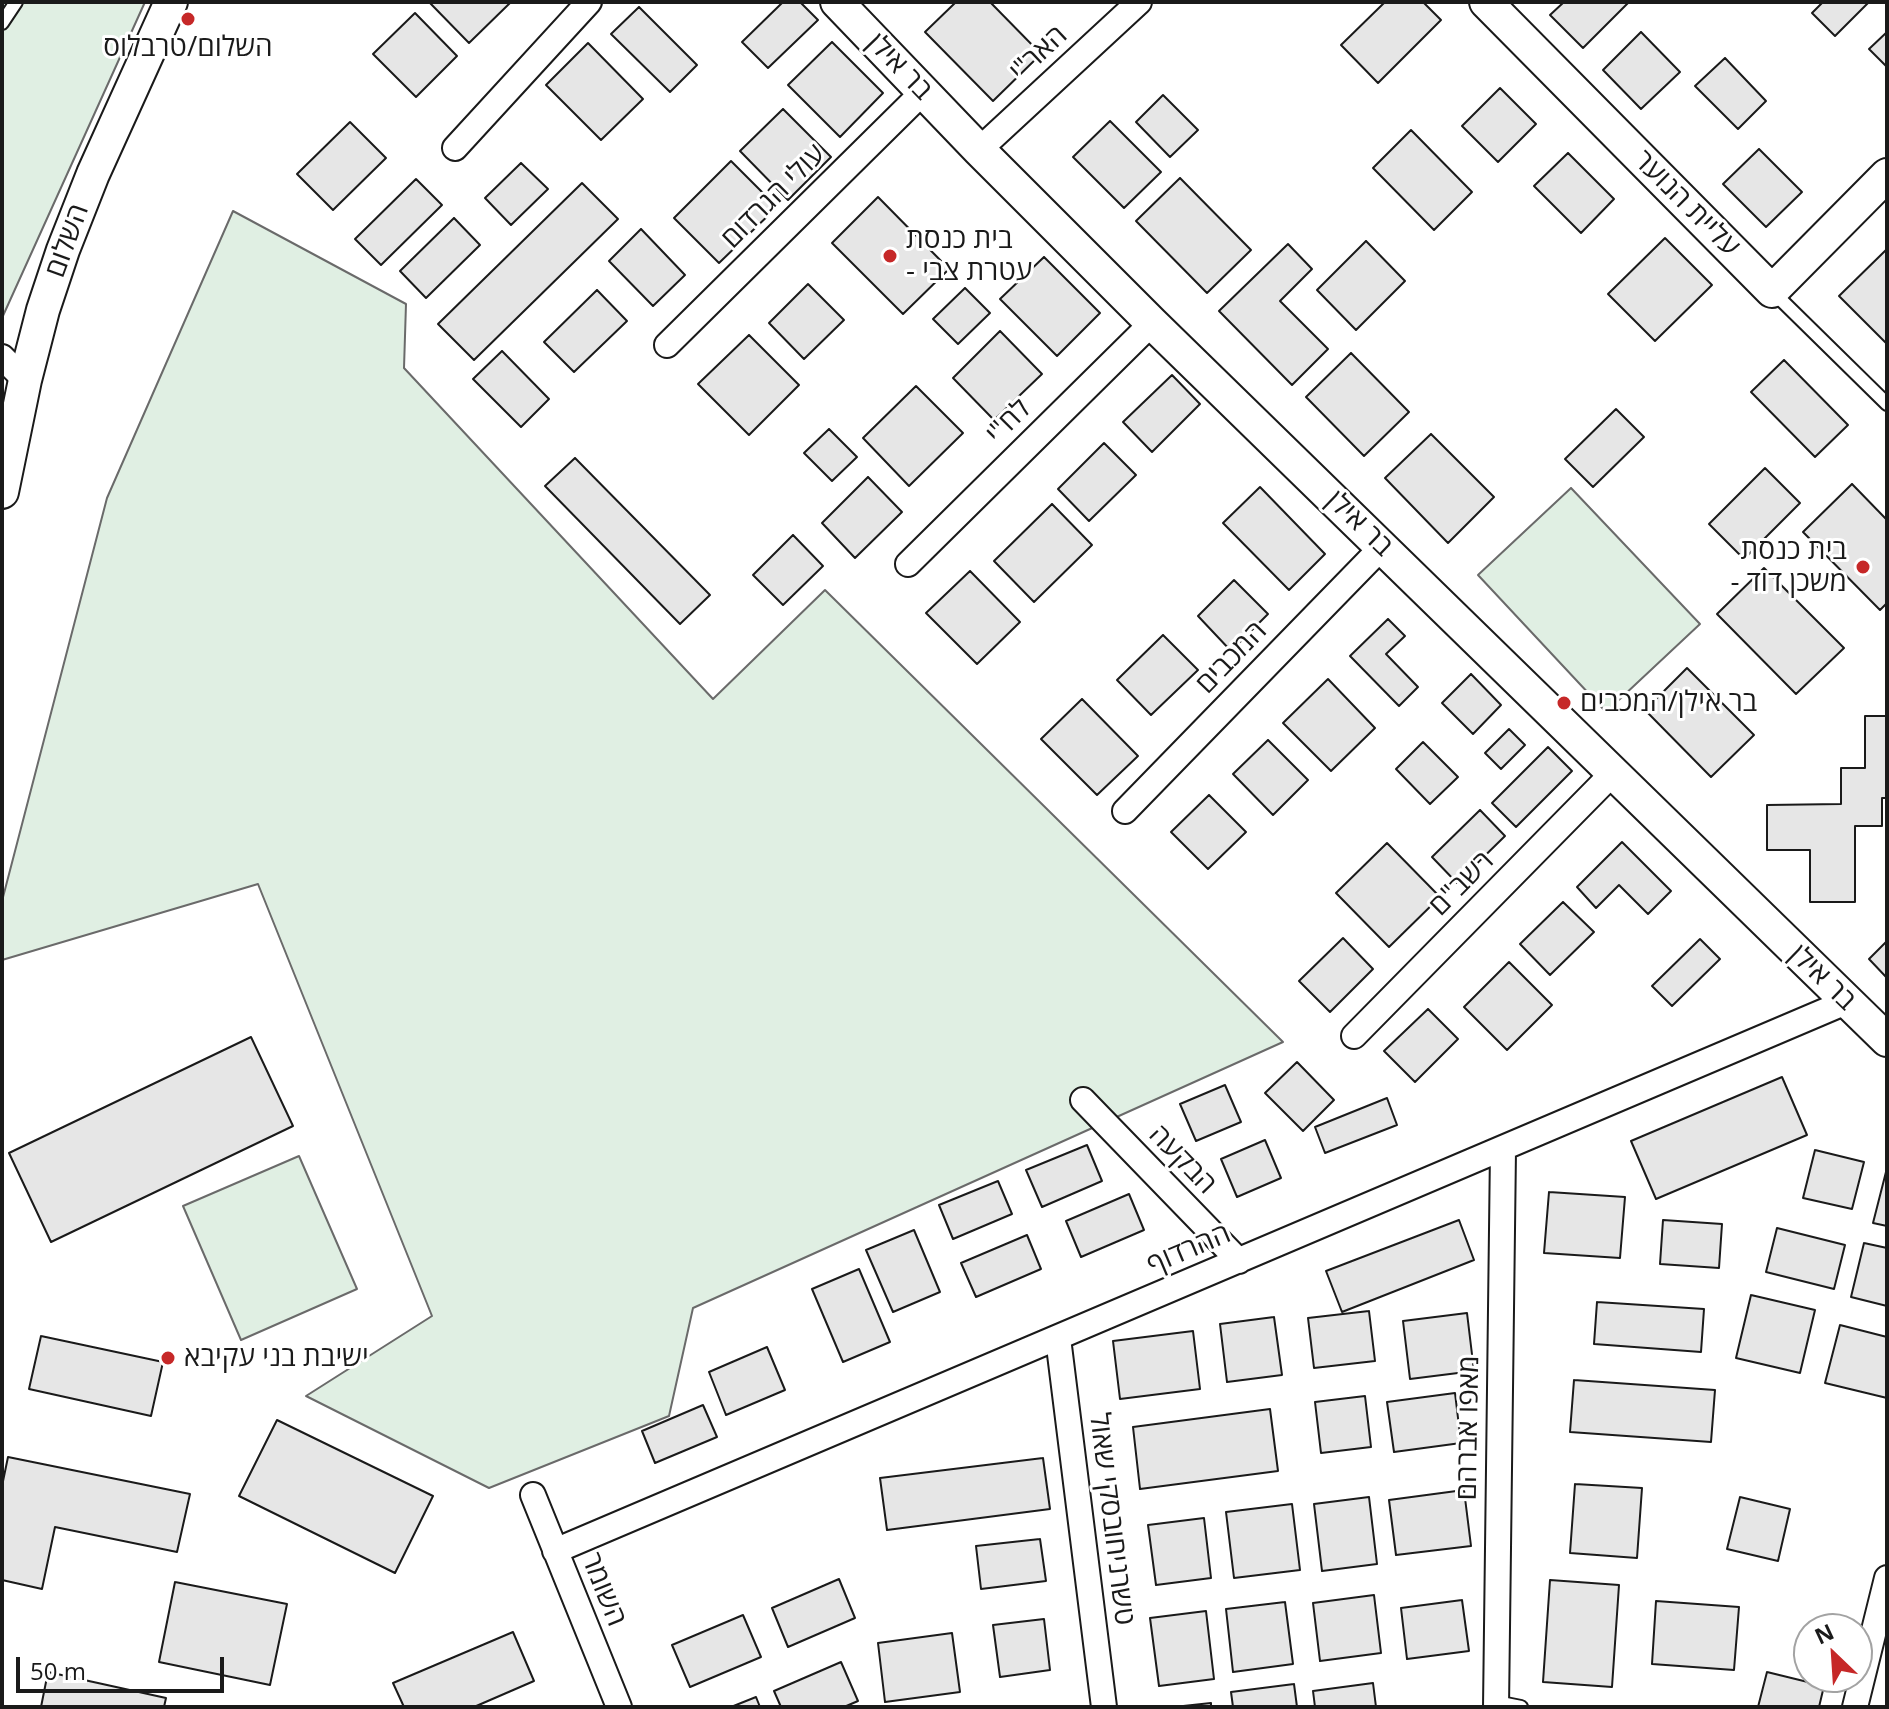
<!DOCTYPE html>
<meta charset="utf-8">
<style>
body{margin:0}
#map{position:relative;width:1889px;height:1709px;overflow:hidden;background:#fff;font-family:"Open Sans",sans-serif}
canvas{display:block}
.frame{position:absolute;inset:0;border:4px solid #1a1a1a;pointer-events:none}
.north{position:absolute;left:1793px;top:1613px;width:80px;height:80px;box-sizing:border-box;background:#fff;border:2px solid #a3a3a3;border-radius:50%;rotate:335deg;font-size:22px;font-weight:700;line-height:32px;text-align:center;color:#1a1a1a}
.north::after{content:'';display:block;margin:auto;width:28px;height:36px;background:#c62828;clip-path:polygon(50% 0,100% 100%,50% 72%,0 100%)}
.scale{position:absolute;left:16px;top:1657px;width:208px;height:36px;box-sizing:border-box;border:4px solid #1a1a1a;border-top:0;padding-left:10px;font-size:24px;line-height:28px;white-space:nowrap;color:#1a1a1a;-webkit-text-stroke:6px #fff;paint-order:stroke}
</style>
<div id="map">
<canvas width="1889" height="1709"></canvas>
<div class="frame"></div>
<div class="north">N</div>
<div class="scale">50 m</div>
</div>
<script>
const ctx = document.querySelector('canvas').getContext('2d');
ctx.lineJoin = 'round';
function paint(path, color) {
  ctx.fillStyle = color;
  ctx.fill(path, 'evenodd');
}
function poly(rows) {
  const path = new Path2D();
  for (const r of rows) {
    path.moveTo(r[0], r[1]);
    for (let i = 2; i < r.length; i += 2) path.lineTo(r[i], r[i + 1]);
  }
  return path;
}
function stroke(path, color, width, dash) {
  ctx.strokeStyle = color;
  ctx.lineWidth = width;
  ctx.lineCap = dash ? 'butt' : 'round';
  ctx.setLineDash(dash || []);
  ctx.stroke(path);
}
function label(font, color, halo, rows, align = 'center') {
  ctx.font = font + ' "Open Sans","Noto Sans Hebrew",sans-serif';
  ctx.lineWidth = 6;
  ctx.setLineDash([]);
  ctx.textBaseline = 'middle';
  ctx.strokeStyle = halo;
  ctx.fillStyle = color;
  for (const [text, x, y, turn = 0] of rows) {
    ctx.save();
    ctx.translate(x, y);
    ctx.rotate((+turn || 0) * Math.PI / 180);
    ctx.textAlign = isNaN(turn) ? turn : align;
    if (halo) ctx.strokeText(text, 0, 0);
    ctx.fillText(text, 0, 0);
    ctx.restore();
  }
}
const green = poly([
 [2,2,145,2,2,318,2,2],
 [233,211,406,304,404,368,713,699,825,590,1283,1042,693,1308,669,1416,489,1488,306,1396,432,1316,258,884,2,960,2,901,107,498,233,211],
 [1571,488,1700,624,1606,712,1478,575,1571,488],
 [299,1156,357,1289,241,1340,183,1206,299,1156]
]);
paint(green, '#e0efe3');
stroke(green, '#6a6a6a', 2);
const building = poly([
 [429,2,511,2,469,43,429,2],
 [783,2,800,2,818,20,768,68,742,42,783,2],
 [956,2,990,2,1041,54,993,101,925,32,956,2],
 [1385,2,1423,2,1441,20,1378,83,1341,45,1385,2],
 [1564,2,1629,2,1583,48,1550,15,1564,2],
 [1823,2,1869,2,1835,36,1812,13,1823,2],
 [639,7,697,65,670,92,611,34,639,7],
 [415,13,457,56,416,97,373,54,415,13],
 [1641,32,1680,72,1641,109,1603,70,1641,32],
 [1887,32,1887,67,1869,49,1887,32],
 [832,42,883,93,840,137,788,85,832,42],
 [588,43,643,99,601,140,546,85,588,43],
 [1725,58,1766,101,1738,129,1695,86,1725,58],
 [1500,88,1536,124,1498,162,1462,126,1500,88],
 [1163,95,1198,130,1170,157,1136,122,1163,95],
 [783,109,831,157,788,200,740,151,783,109],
 [1110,121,1161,172,1124,208,1073,157,1110,121],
 [350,122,386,158,333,210,297,174,350,122],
 [1411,130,1472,192,1434,230,1373,168,1411,130],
 [1759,149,1802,192,1766,227,1723,184,1759,149],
 [1568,153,1614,199,1581,233,1534,186,1568,153],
 [731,161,777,207,719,263,674,218,731,161],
 [521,163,548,189,511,225,485,198,521,163],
 [1180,178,1251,250,1207,293,1136,221,1180,178],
 [416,179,442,205,381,265,355,239,416,179],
 [582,183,618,219,474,360,438,324,582,183],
 [878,197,949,269,903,314,832,243,878,197],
 [454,218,480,245,426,298,400,271,454,218],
 [641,229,685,275,653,306,609,261,641,229],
 [1665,238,1712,285,1655,341,1608,294,1665,238],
 [1366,241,1405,281,1356,330,1317,290,1366,241],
 [1288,244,1312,269,1280,301,1328,349,1292,385,1219,311,1288,244],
 [1887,249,1887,344,1839,296,1887,249],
 [1044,257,1100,313,1057,356,1000,299,1044,257],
 [808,284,844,320,804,359,769,323,808,284],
 [965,288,990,313,958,344,933,319,965,288],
 [597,290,627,321,574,372,544,342,597,290],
 [1000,331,1042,374,994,420,953,378,1000,331],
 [749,335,799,385,749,435,698,384,749,335],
 [502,351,549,399,521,427,473,379,502,351],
 [1351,353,1409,412,1364,456,1306,397,1351,353],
 [1784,360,1848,425,1815,457,1751,392,1784,360],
 [1172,375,1200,404,1152,452,1123,422,1172,375],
 [916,386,963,433,909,486,863,438,916,386],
 [1616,409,1644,437,1593,487,1565,459,1616,409],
 [829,429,857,457,832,481,804,453,829,429],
 [1431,434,1494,497,1448,543,1385,478,1431,434],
 [1104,443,1136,475,1089,521,1058,489,1104,443],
 [575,458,710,595,680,624,545,486,575,458],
 [1765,468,1800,503,1744,559,1709,524,1765,468],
 [868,477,902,512,855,558,822,523,868,477],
 [1852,484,1887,520,1887,603,1880,610,1803,532,1852,484],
 [1260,487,1325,554,1289,590,1223,523,1260,487],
 [1052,504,1092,545,1034,602,994,561,1052,504],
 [793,535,823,566,783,605,753,575,793,535],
 [1764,568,1844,648,1796,694,1717,614,1764,568],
 [970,571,1020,622,977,664,926,613,970,571],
 [1234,580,1268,614,1231,651,1198,616,1234,580],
 [1388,619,1405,636,1386,654,1418,687,1399,706,1350,656,1388,619],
 [1163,635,1198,670,1151,715,1117,680,1163,635],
 [1687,668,1754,735,1711,777,1645,710,1687,668],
 [1471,674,1501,705,1473,734,1442,703,1471,674],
 [1328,679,1375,728,1331,771,1283,723,1328,679],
 [1082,699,1138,756,1097,795,1041,739,1082,699],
 [1865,716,1887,716,1887,798,1882,798,1882,826,1855,826,1855,902,1810,902,1810,850,1767,850,1767,805,1841,804,1841,768,1865,768,1865,716],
 [1509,729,1525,745,1501,769,1485,753,1509,729],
 [1268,740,1308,780,1273,815,1233,774,1268,740],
 [1423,742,1458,777,1430,804,1396,769,1423,742],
 [1548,747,1572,771,1516,827,1492,803,1548,747],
 [1209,795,1246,832,1208,869,1171,832,1209,795],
 [1480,810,1505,836,1457,883,1432,857,1480,810],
 [1622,842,1671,891,1648,914,1619,885,1596,908,1577,887,1622,842],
 [1387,843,1440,897,1389,947,1336,893,1387,843],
 [1563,902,1594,932,1550,975,1520,944,1563,902],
 [1343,938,1373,969,1330,1012,1299,981,1343,938],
 [1700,939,1720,959,1672,1006,1652,986,1700,939],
 [1887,941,1887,978,1869,959,1887,941],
 [1509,962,1552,1005,1507,1050,1464,1007,1509,962],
 [1428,1009,1458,1039,1415,1082,1384,1051,1428,1009],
 [251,1037,293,1126,51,1242,9,1153,251,1037],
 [1297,1062,1334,1100,1303,1131,1265,1093,1297,1062],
 [1782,1077,1807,1135,1656,1199,1631,1141,1782,1077],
 [1225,1085,1241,1122,1196,1141,1180,1104,1225,1085],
 [1387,1098,1397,1125,1325,1153,1315,1127,1387,1098],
 [1265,1140,1281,1178,1237,1197,1221,1159,1265,1140],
 [1087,1145,1102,1181,1042,1207,1026,1170,1087,1145],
 [1815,1150,1864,1162,1852,1209,1803,1198,1815,1150],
 [1887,1168,1887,1226,1873,1223,1887,1168],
 [998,1181,1012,1214,953,1239,939,1205,998,1181],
 [1549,1192,1625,1197,1620,1258,1544,1253,1549,1192],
 [1129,1194,1144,1230,1081,1257,1066,1221,1129,1194],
 [1459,1220,1474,1260,1342,1312,1326,1271,1459,1220],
 [1663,1220,1722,1224,1719,1268,1660,1264,1663,1220],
 [1777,1228,1845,1245,1834,1289,1766,1272,1777,1228],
 [914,1230,940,1292,893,1312,866,1250,914,1230],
 [1027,1235,1041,1269,976,1297,961,1263,1027,1235],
 [1864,1243,1887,1248,1887,1306,1851,1297,1864,1243],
 [859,1269,890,1342,843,1362,812,1289,859,1269],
 [1751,1295,1815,1310,1800,1373,1736,1358,1751,1295],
 [1597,1302,1704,1309,1701,1352,1594,1344,1597,1302],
 [1369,1311,1375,1361,1314,1368,1308,1318,1369,1311],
 [1467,1313,1474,1371,1410,1379,1403,1321,1467,1313],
 [1274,1317,1282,1375,1227,1382,1220,1324,1274,1317],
 [1840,1325,1887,1337,1887,1398,1825,1383,1840,1325],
 [1193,1331,1200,1389,1120,1399,1113,1341,1193,1331],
 [41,1336,163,1362,151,1416,29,1389,41,1336],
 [767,1347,785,1390,726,1415,709,1372,767,1347],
 [1574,1380,1715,1390,1711,1442,1570,1432,1574,1380],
 [1455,1393,1461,1443,1394,1452,1387,1402,1455,1393],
 [1365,1396,1371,1447,1321,1453,1315,1402,1365,1396],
 [703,1405,717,1437,655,1463,642,1431,703,1405],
 [1270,1409,1278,1471,1140,1489,1133,1427,1270,1409],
 [277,1420,433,1496,395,1573,239,1496,277,1420],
 [8,1457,190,1494,177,1552,55,1527,42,1589,2,1580,2,1486,8,1457],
 [1043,1458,1050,1509,887,1530,880,1478,1043,1458],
 [1575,1484,1642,1488,1637,1558,1570,1553,1575,1484],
 [1464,1490,1471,1546,1396,1555,1389,1500,1464,1490],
 [1369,1497,1377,1564,1322,1571,1314,1504,1369,1497],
 [1740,1497,1790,1509,1778,1561,1727,1549,1740,1497],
 [1292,1504,1300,1570,1234,1578,1226,1512,1292,1504],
 [1204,1518,1211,1578,1156,1585,1148,1525,1204,1518],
 [1040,1539,1046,1581,981,1589,976,1546,1040,1539],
 [839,1579,855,1618,788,1647,772,1608,839,1579],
 [1550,1580,1619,1585,1612,1687,1543,1682,1550,1580],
 [175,1582,287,1604,270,1685,159,1662,175,1582],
 [1374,1595,1381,1653,1320,1661,1313,1603,1374,1595],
 [1462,1600,1469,1651,1407,1659,1401,1608,1462,1600],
 [1656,1601,1739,1607,1734,1670,1652,1664,1656,1601],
 [1285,1602,1293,1664,1233,1672,1226,1609,1285,1602],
 [1206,1611,1214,1679,1159,1686,1150,1618,1206,1611],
 [743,1615,761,1657,690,1687,672,1645,743,1615],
 [1044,1619,1050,1670,1000,1677,993,1625,1044,1619],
 [513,1632,534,1681,474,1707,404,1707,393,1683,513,1632],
 [952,1633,960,1692,885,1702,878,1643,952,1633],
 [841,1662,858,1701,844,1707,781,1707,774,1691,841,1662],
 [48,1672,166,1698,164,1707,41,1707,48,1672],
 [1767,1672,1824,1686,1819,1707,1758,1707,1767,1672],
 [1373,1683,1376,1707,1315,1707,1313,1691,1373,1683],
 [1294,1684,1297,1707,1233,1707,1231,1692,1294,1684],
 [756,1697,760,1707,731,1707,756,1697],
 [1211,1703,1211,1707,1174,1707,1211,1703]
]);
paint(building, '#e6e6e6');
stroke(building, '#1a1a1a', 2);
const service = poly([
 [2,23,16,2],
 [1774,293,1887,404],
 [1496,1702,1521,1707]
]);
const minor = poly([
 [455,148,589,2],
 [979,150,1139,2],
 [667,345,923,92],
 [2,357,25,380],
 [908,564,1152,323],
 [1125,811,1382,547],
 [1354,1036,1612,774],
 [1083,1100,1239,1261],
 [1058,1338,1104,1707],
 [533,1495,619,1707],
 [555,1551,1846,1002],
 [1496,1707,1503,1150],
 [1855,1707,1887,1578]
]);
const tertiary = poly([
 [837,2,979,150,1152,323,1887,1040],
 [1486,2,1772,291,1887,175],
 [2,492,25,380,43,310,63,250,93,174,171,2]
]);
stroke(service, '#1a1a1a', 16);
stroke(minor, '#1a1a1a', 28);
stroke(tertiary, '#1a1a1a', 36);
stroke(service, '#fff', 12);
stroke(minor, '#fff', 24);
stroke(tertiary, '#fff', 32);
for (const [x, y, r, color] of [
 [188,19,8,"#c62828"],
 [890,256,8,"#c62828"],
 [1863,567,8,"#c62828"],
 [1564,703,8,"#c62828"],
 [168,1358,8,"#c62828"]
]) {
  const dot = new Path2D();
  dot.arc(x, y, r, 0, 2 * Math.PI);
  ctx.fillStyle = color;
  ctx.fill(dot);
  stroke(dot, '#fff', 3);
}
label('28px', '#1a1a1a', '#fff', [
 ["השלום/טרבלוס",188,48,"center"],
 ["בית כנסת",906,240],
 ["- עטרת צבי",906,272],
 ["בית כנסת",1847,551,"right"],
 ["- משכן דוד",1847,583,"right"],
 ["בר אילן/המכבים",1580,703],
 ["ישיבת בני עקיבא",184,1358]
], 'left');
label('28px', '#1a1a1a', '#fff', [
 ["האר\"י",1039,54,-43],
 ["בר אילן",899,67,46],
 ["עולי הגרדום",774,197,-45],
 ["עליית הנוער",1686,204,45],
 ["השלום",68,241,-70],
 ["לח\"י",1009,422,-45],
 ["בר אילן",1359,524,44],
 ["המכבים",1232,658,-46],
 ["רשב\"ם",1462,884,-45],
 ["בר אילן",1822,978,44],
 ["הבקעה",1182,1160,46],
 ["ההרדוף",1189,1250,-23],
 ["מאפו אברהם",1469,1428,-89],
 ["טשרניחובסקי שאול",1111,1519,83],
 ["השומר",603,1590,68]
]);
</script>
